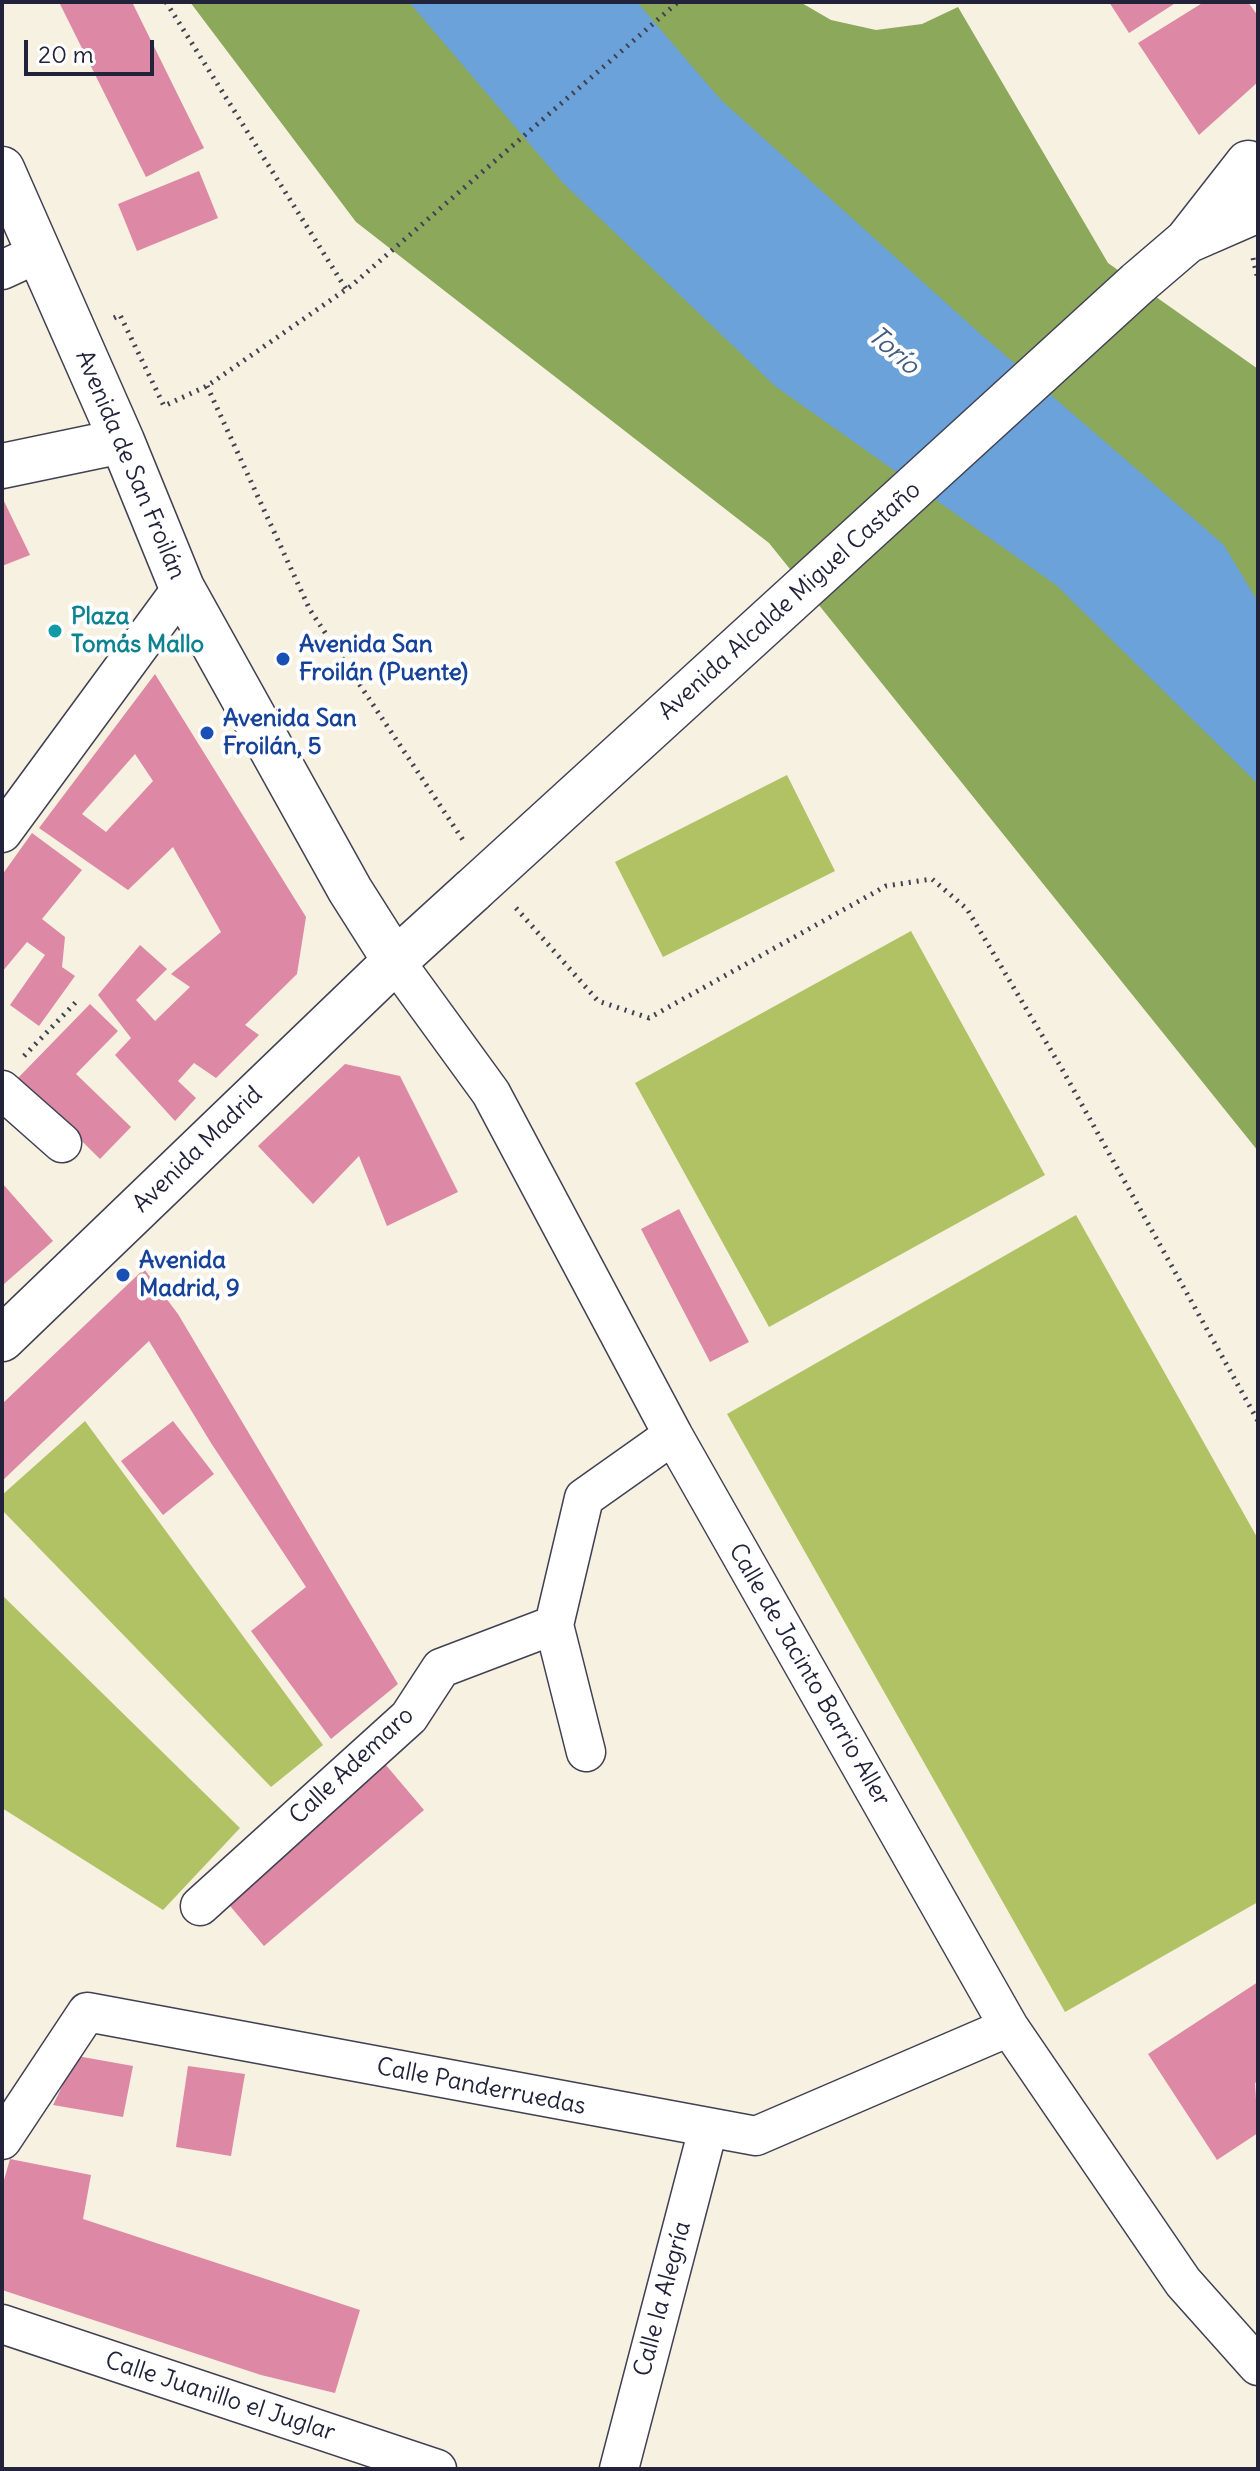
<!DOCTYPE html>
<meta charset="utf-8">
<style>
body{margin:0}
#map{position:relative;width:1260px;height:2471px;overflow:hidden;background:#f6f1e1;font-family:Delius,sans-serif}
canvas{display:block}
.frame{position:absolute;inset:0;border:4px solid #22223b;pointer-events:none}
.scale{position:absolute;left:24px;top:40px;width:130px;height:36px;box-sizing:border-box;border:4px solid #22223b;border-top:0;padding-left:10px;font-size:24px;line-height:28px;white-space:nowrap;color:#22223b;-webkit-text-stroke:6px #fff;paint-order:stroke}
</style>
<div id="map">
<canvas width="1260" height="2471"></canvas>
<div class="frame"></div>
<div class="scale">20 m</div>
</div>
<script>
const ctx = document.querySelector('canvas').getContext('2d');
ctx.lineJoin = 'round';
function paint(path, color) {
  ctx.fillStyle = color;
  ctx.fill(path, 'evenodd');
}
function poly(rows) {
  const path = new Path2D();
  for (const r of rows) {
    path.moveTo(r[0], r[1]);
    for (let i = 2; i < r.length; i += 2) path.lineTo(r[i], r[i + 1]);
  }
  return path;
}
function stroke(path, color, width, dash) {
  ctx.strokeStyle = color;
  ctx.lineWidth = width;
  ctx.lineCap = dash ? 'butt' : 'round';
  ctx.setLineDash(dash || []);
  ctx.stroke(path);
}
function label(font, color, halo, rows, align = 'center') {
  ctx.font = font + ' Delius,sans-serif';
  ctx.lineWidth = 8;
  ctx.setLineDash([]);
  ctx.textBaseline = 'middle';
  ctx.strokeStyle = halo;
  ctx.fillStyle = color;
  for (const [text, x, y, turn = 0] of rows) {
    ctx.save();
    ctx.translate(x, y);
    ctx.rotate((+turn || 0) * Math.PI / 180);
    ctx.textAlign = isNaN(turn) ? turn : align;
    if (halo) ctx.strokeText(text, 0, 0);
    ctx.fillText(text, 0, 0);
    ctx.restore();
  }
}
paint(poly([
 [787,775,835,871,663,957,615,862],
 [911,931,1045,1175,769,1327,635,1083],
 [1076,1215,1258,1539,1258,1902,1065,2012,727,1414],
 [85,1421,323,1745,271,1787,2,1510,2,1495],
 [2,1595,240,1828,163,1910,2,1808]
]), '#b1c265');
paint(poly([
 [190,2,800,2,831,20,876,30,922,24,958,7,1108,263,1258,369,1258,1151,769,543,356,222]
]), '#8ca85a');
paint(poly([
 [409,2,637,2,721,100,976,330,1224,545,1258,602,1258,784,1056,585,775,386,563,183]
]), '#6aa2d9');
paint(poly([
 [59,2,132,2,204,148,146,177],
 [1109,2,1177,2,1129,33],
 [1204,2,1248,2,1258,16,1258,82,1199,135,1138,43],
 [199,171,218,218,137,251,118,204],
 [2,497,30,555,2,566],
 [155,674,306,917,297,974,245,1025,259,1035,216,1078,194,1063,178,1081,196,1098,175,1121,115,1055,131,1038,98,995,140,945,167,969,136,1000,155,1021,190,987,171,974,221,932,173,847,128,890,39,828],
 [135,754,153,781,106,832,82,814],
 [32,833,82,870,42,919,65,937,62,967,75,976,39,1026,10,1005,45,955,27,942,2,972,2,875],
 [90,1004,118,1031,76,1074,131,1127,100,1159,18,1078],
 [345,1064,400,1076,458,1192,387,1226,359,1156,313,1204,258,1146],
 [2,1183,53,1241,4,1284,2,1281],
 [679,1209,749,1342,710,1362,641,1229],
 [144,1269,178,1314,398,1684,331,1739,251,1631,306,1587,211,1443,149,1341,2,1481,2,1404],
 [173,1421,214,1474,163,1515,121,1461],
 [385,1764,424,1810,264,1946,225,1900],
 [1258,1982,1258,2081,1255,2083,1258,2133,1217,2160,1148,2054],
 [77,2056,133,2066,123,2117,53,2105],
 [188,2066,245,2074,231,2156,176,2147],
 [10,2159,91,2175,83,2219,360,2310,335,2393,261,2375,2,2290,2,2187]
]), '#dd88a5');
const street = poly([
 [2,270,39,253],
 [2,833,182,588],
 [395,961,491,1093,673,1435,1009,2027,1183,2282,1258,2366],
 [2,1090,62,1143],
 [554,1625,586,1752],
 [200,1906,409,1717,441,1668,554,1625,584,1498,673,1435],
 [2,2140,87,2012,756,2136,1009,2027],
 [2,2324,437,2469],
 [619,2469,708,2129]
]);
const secondary = poly([
 [2,169,122,441,182,588,350,890,395,961],
 [1189,240,1258,210],
 [1138,283,1187,241,1248,163],
 [2,466,122,441],
 [2,1339,395,961,473,890]
]);
stroke(street, '#424154', 41);
stroke(secondary, '#424154', 47);
stroke(poly([
 [166,2,346,289],
 [1253,258,1258,280],
 [114,318,120,315,164,406,207,386,351,286,678,2],
 [207,386,310,610,463,840],
 [516,908,598,1001,649,1018,886,886,932,879,967,909,1062,1069,1258,1421],
 [24,1056,76,1002]
]), '#424154', 5, [2, 6]);
stroke(street, '#fff', 38);
stroke(secondary, '#fff', 44);
const secondaryBridge = poly([
 [473,890,1138,283]
]);
stroke(secondaryBridge, '#424154', 47, []);
stroke(secondaryBridge, '#fff', 44);
for (const [x, y, r, color] of [
 [55,631,8,"#0f9aa8"],
 [283,659,8,"#1a4fb4"],
 [207,733,8,"#1a4fb4"],
 [123,1275,8,"#1a4fb4"]
]) {
  const dot = new Path2D();
  dot.arc(x, y, r, 0, 2 * Math.PI);
  ctx.fillStyle = color;
  ctx.fill(dot);
  stroke(dot, '#fff', 3);
}
label('24px', '#22223b', '#fff', [
 ["Avenida de San Froilán",130,465,67],
 ["Avenida Alcalde Miguel Castaño",790,601,-42],
 ["Avenida Madrid",198,1150,-44],
 ["Calle de Jacinto Barrio Aller",809,1675,60],
 ["Calle Ademaro",352,1766,-43],
 ["Calle Panderruedas",481,2087,11],
 ["Calle la Alegría",663,2299,-75],
 ["Calle Juanillo el Juglar",220,2397,18]
]);
label('bold 24px', '#0d838f', '#fff', [
 ["Plaza",71,617],
 ["Tomás Mallo",71,645]
], 'left');
label('bold 24px', '#164399', '#fff', [
 ["Avenida San",299,645],
 ["Froilán (Puente)",299,673],
 ["Avenida San",223,719],
 ["Froilán, 5",223,747],
 ["Avenida",139,1261],
 ["Madrid, 9",139,1289]
], 'left');
label('italic 26px', '#425c82', '#fff', [
 ["Torío",893,351,41]
]);
</script>
